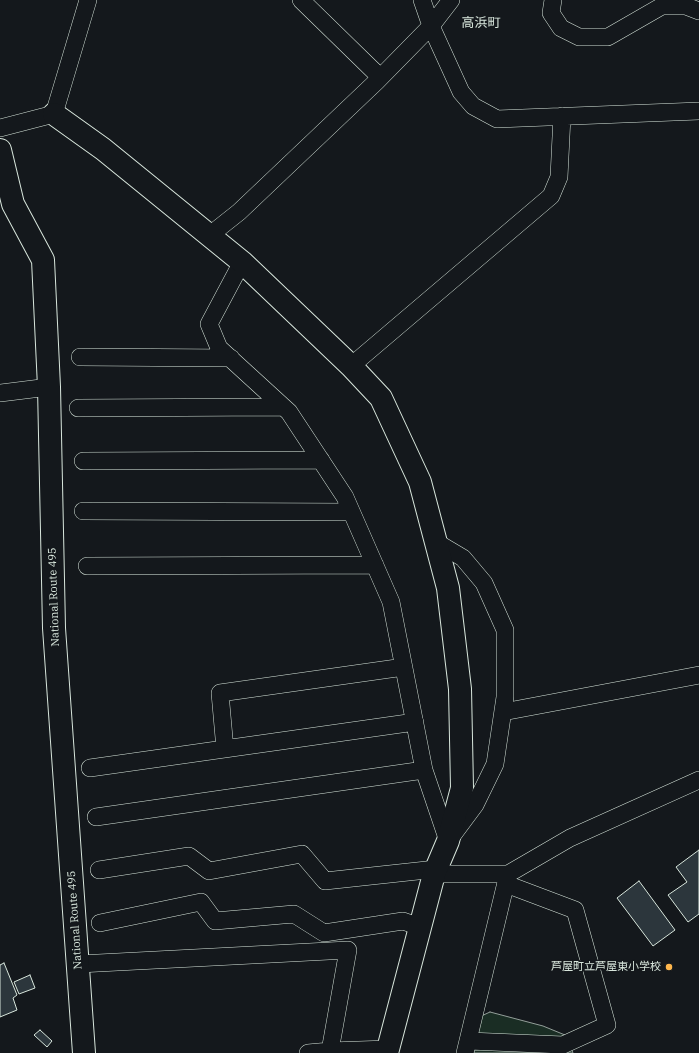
<!DOCTYPE html>
<meta charset="utf-8">
<style>
body{margin:0}
canvas{display:block;background:#14181c}
</style>
<canvas width="699" height="1053"></canvas>
<script>
const ctx = document.querySelector('canvas').getContext('2d');
ctx.lineJoin = 'round';
function paint(path, color) {
  ctx.fillStyle = color;
  ctx.fill(path, 'evenodd');
}
function poly(rows) {
  const path = new Path2D();
  for (const r of rows) {
    path.moveTo(r[0], r[1]);
    for (let i = 2; i < r.length; i += 2) path.lineTo(r[i], r[i + 1]);
  }
  return path;
}
function stroke(path, color, width, dash) {
  ctx.strokeStyle = color;
  ctx.lineWidth = width;
  ctx.lineCap = dash ? 'butt' : 'round';
  ctx.setLineDash(dash || []);
  ctx.stroke(path);
}
function label(font, color, halo, rows, align = 'center') {
  ctx.font = font + ' "IBM Plex Serif","Noto Sans JP",serif';
  ctx.lineWidth = 3;
  ctx.setLineDash([]);
  ctx.textBaseline = 'middle';
  ctx.strokeStyle = halo;
  ctx.fillStyle = color;
  for (const [text, x, y, turn = 0] of rows) {
    ctx.save();
    ctx.translate(x, y);
    ctx.rotate((+turn || 0) * Math.PI / 180);
    ctx.textAlign = isNaN(turn) ? turn : align;
    if (halo) ctx.strokeText(text, 0, 0);
    ctx.fillText(text, 0, 0);
    ctx.restore();
  }
}
const green = poly([
 [490,1012,543,1026,565,1035,573,1053,464,1053,477,1018,490,1012]
]);
paint(green, '#1a2d24');
stroke(green, '#939e99', 1);
const building = poly([
 [699,850,699,914,688,922,668,895,687,882,676,867,699,850],
 [639,881,675,930,653,946,617,898,639,881],
 [4,963,17,995,13,998,17,1010,0,1017,0,965,4,963],
 [30,975,35,988,19,994,14,982,30,975],
 [40,1030,52,1041,47,1047,34,1035,40,1030]
]);
paint(building, '#2c363c');
stroke(building, '#d8e6dc', 1);
const street = poly([
 [301,0,380,77],
 [422,0,431,26,461,92,473,106,497,119,699,111],
 [553,0,551,13,561,28,579,37,608,37,662,6,686,6,699,11],
 [0,128,54,114,88,0],
 [210,235,239,212,377,81,431,26,451,0],
 [242,262,209,324,219,348,289,412,345,497,391,602,424,770],
 [80,357,231,358],
 [351,366,551,196,559,177,562,116],
 [0,393,49,387],
 [78,408,283,407],
 [83,461,321,460],
 [83,511,351,512],
 [436,542,463,558,484,583,505,630,505,697,495,764,475,805,452,836],
 [87,566,375,565],
 [503,712,699,675],
 [225,749,220,693,404,667],
 [90,768,415,722],
 [96,817,424,770,448,841],
 [99,870,189,856,209,871,302,854,325,881,436,869],
 [434,874,508,874,570,838,699,780],
 [100,923,201,902,215,921,294,914,324,933,403,921,420,927],
 [79,964,348,950,330,1051,308,1053],
 [469,1041,563,1045,607,1025,575,910,506,884],
 [330,1051,388,1049],
 [465,1053,508,874]
]);
const secondary = poly([
 [54,114,103,149,242,262,351,366,381,398,420,482,448,588,460,689,462,788,448,841,434,874,387,1053]
]);
const highway = poly([
 [0,150,13,204,43,260,49,387,54,628,84,1053]
]);
stroke(street, '#d8e6dc', 18);
stroke(secondary, '#d8e6dc', 24);
stroke(highway, '#d8e6dc', 24);
stroke(street, '#14181c', 17);
stroke(secondary, '#14181c', 22);
stroke(highway, '#14181c', 22);
for (const [x, y, r, color] of [
 [669,967,4,"#ffb74d"]
]) {
  const dot = new Path2D();
  dot.arc(x, y, r, 0, 2 * Math.PI);
  ctx.fillStyle = color;
  ctx.fill(dot);
  stroke(dot, '#14181c', 1.5);
}
label('11px', '#d8e6dc', '#14181c', [
 ["National Route 495",54,597,-92],
 ["National Route 495",75,920,-94]
]);
label('11px', '#d8e6dc', '#14181c', [
 ["芦屋町立芦屋東小学校",661,967]
], 'right');
label('13px', '#d8e6dc', '#14181c', [
 ["高浜町",481,23]
]);
</script>
